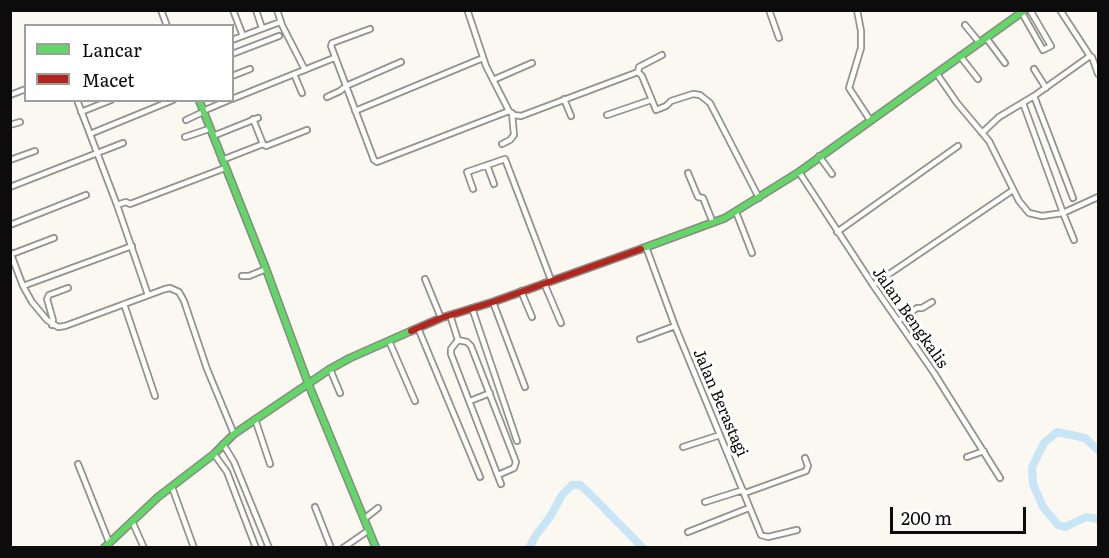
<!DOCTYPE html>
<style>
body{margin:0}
#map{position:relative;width:1109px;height:558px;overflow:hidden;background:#faf8f0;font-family:Literata,serif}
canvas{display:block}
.frame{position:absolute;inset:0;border:12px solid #0c0c0c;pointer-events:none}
.legend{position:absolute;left:24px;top:24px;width:210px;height:78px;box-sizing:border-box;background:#fff;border:2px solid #9e9e9e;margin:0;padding:8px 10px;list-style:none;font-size:18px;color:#0c0c0c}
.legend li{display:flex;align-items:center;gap:12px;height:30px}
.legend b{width:30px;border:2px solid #9e9e9e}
.scale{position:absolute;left:890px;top:507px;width:136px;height:27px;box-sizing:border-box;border:3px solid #0c0c0c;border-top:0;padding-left:8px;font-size:18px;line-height:21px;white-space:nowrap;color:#0c0c0c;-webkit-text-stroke:4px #fff;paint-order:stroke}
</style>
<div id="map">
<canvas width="1109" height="558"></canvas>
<div class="frame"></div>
<ul class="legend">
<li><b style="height:8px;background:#63d668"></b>Lancar</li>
<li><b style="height:8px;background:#b3261e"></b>Macet</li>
</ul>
<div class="scale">200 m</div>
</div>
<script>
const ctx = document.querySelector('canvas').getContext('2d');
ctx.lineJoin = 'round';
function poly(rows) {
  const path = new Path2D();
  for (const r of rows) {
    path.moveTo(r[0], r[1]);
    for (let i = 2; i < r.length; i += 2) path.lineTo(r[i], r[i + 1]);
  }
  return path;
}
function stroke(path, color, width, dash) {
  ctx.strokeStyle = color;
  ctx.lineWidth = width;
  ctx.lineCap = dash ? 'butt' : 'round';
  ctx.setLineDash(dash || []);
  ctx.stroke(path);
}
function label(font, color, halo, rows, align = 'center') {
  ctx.font = font + ' Literata,serif';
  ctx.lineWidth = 6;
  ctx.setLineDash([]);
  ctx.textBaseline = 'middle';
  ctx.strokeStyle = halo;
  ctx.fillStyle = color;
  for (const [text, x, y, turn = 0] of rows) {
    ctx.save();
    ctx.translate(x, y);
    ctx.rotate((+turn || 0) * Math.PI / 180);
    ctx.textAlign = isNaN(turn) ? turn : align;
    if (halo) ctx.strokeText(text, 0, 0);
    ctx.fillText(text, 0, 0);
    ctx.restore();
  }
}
stroke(poly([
 [10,11,21,10]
]), '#c7e5f4', 1.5);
stroke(poly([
 [1098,450,1085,438,1057,432,1044,443,1032,467,1033,484,1043,507,1058,525,1065,527,1086,517,1098,519],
 [529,548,536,535,550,517,562,495,572,485,580,485,589,493,643,548]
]), '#c7e5f4', 8);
const street = poly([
 [161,10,167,26],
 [233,10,243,36],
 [256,10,262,28],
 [277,10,282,25,305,70],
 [769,10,779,38],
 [857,10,861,31,861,48,849,88,870,120],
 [1060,10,1090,56,1092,57,1098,74],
 [468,12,486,66,509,111],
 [1022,13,1043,50,1051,46,1030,10],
 [965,25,979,42],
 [370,29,332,43,331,46,374,160,377,162,509,111],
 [987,39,1005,63],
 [232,40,280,22],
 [232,54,279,36],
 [960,56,978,79],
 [1034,69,1046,88],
 [638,72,642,76,656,110,666,106,671,101,693,94,700,95,710,103,759,198],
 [638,72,639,67,662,55],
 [294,74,302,93],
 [937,74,957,103,989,141,1019,201,1029,213,1042,216,1063,213,1098,197],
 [232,76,250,69],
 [493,80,532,63],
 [10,95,26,89],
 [1034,96,1073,198],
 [327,97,340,91,346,86,401,62],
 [232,99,334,58],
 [564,99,571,116],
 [77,100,117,205,148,295],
 [1023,103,1063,213,1074,240],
 [203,111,229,100],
 [355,111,483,58],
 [509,111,514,115,521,116,638,72],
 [81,112,111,100],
 [607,115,651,100],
 [253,119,263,144],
 [186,120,203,112],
 [10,125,20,122],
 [982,133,999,117,1034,96,1090,56],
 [90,134,173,100],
 [213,136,258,118],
 [185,137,209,129],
 [502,144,510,140,514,135,512,113],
 [819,156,832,174],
 [10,160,35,151],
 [222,160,263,144,266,146,307,130],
 [487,165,494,184],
 [799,172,873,285,934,373,1000,478],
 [688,173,698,197,703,198,713,223],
 [10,187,123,143],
 [473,189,467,172,505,159,551,280],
 [117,205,126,202,130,204,225,168],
 [736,212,752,253],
 [10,225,86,195],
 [837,232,958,146],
 [646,247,675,326,761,535,768,537,797,530],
 [10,252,23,286,32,302,47,320,58,327,65,326,165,289,170,288,179,292,184,301,207,369,234,434],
 [12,254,54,238],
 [242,276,249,276,266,269],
 [425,279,441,318],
 [544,283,561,323],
 [873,285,1013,190],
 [23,286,132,246],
 [521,291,532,317],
 [493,302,525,387],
 [124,304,155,396],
 [472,308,517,441],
 [450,315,458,340,451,349,451,354,501,484],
 [898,321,917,308,922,308,932,302],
 [52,325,53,320,47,299,49,295,68,288],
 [418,328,480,477],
 [640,339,675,326],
 [458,340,467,342,471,346,516,462,514,468,498,475],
 [389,341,415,401],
 [330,369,340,393],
 [470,401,490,393],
 [255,419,270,464],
 [223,444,234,462,269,548],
 [683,447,720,435],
 [214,454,227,472,256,548],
 [967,457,984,451],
 [78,464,109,542],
 [172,487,194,548],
 [745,493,806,471,808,466,805,458],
 [705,502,743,490],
 [315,507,331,548],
 [364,519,378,508],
 [132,521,144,548],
 [688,532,749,508],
 [343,548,369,530]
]);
const fast = poly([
 [199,100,266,269,308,383,376,548],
 [641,249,725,218,799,172,1025,10],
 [104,548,158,497,214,454,234,434,330,369,350,358,411,331]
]);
const jam = poly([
 [411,331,441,318,493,302,641,249]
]);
stroke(street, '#93928f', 8);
stroke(fast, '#8a8985', 9);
stroke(jam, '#8a8985', 9);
stroke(street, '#fefefd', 4.5);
stroke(fast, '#63d668', 6);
stroke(jam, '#b3261e', 6);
label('16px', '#0c0c0c', '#fff', [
 ["Jalan Bengkalis",910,318,55],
 ["Jalan Berastagi",720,403,67]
]);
</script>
